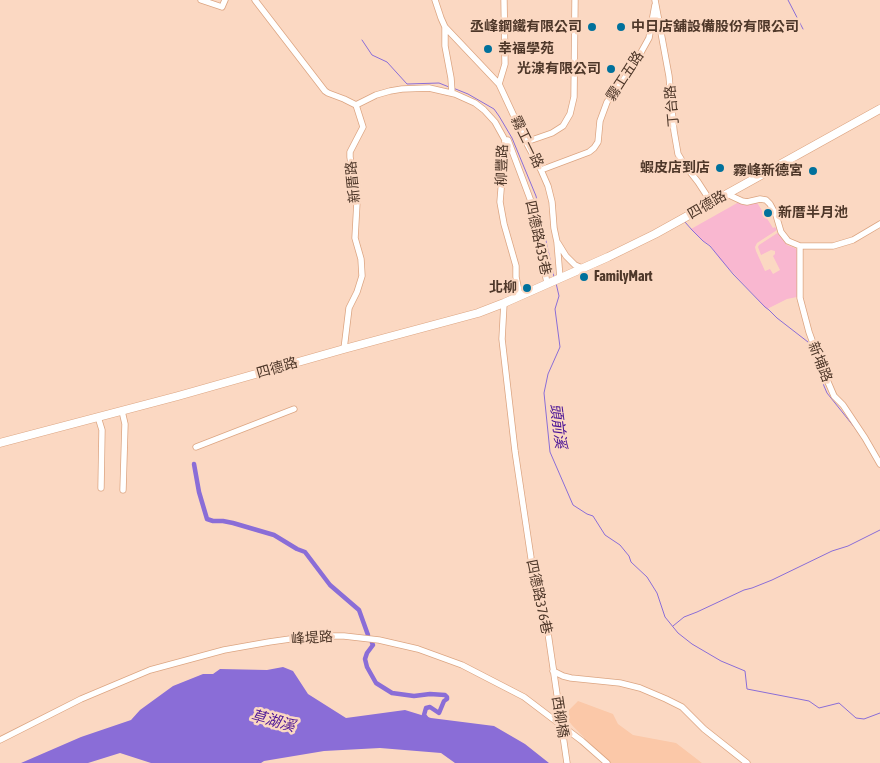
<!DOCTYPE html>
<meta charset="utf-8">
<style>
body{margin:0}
canvas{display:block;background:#fbd8c2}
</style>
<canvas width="880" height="763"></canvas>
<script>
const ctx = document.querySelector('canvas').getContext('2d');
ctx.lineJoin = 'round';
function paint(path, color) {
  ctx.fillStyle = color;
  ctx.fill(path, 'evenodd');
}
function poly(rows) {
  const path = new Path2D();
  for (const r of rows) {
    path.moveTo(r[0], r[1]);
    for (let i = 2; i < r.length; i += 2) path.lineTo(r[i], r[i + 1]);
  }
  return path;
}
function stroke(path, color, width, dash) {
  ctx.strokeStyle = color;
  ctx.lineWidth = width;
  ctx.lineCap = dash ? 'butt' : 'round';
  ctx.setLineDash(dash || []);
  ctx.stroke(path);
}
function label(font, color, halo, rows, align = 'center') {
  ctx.font = font + ' "Asap Condensed","Noto Sans TC",sans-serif';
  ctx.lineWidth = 5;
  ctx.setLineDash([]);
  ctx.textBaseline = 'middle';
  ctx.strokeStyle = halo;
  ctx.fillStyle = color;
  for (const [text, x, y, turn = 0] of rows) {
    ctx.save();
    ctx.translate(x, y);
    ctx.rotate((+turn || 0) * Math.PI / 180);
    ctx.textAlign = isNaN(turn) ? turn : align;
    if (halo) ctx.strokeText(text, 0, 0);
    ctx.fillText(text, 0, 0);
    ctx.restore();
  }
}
paint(poly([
 [578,701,613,714,618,724,633,735,676,743,702,763,609,763,563,716]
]), '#fbc8a8');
paint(poly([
 [756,201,773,228,775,227,777,230,757,243,755,247,756,251,765,271,770,269,773,274,780,270,773,256,775,254,775,251,771,250,761,255,758,247,759,245,779,232,787,245,795,248,798,251,797,297,787,299,767,309,719,258,710,245,702,240,691,229,739,202]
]), '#f9b7d0');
paint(poly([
 [283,667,293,671,308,694,346,718,405,710,431,718,494,726,525,744,549,763,455,763,441,753,380,748,324,751,264,761,261,763,151,763,120,753,88,763,21,763,81,737,131,720,140,710,173,686,203,674,213,674,220,669,267,670]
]), '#8a6dd7');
stroke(poly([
 [788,0,803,29],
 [362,40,372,55,387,62,407,84,439,83,449,87],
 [453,88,468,94,494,109,499,116,512,138,536,196,554,277],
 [685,222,692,230,703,241,710,246,733,274,765,307,769,310,777,318,808,342,824,386,827,393,855,428,866,444],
 [556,283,559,296,555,309,560,347,548,374,544,393,550,452,573,505,587,514,593,516,605,535,620,545,629,556,631,562,647,577,657,593,665,617,678,633,692,644,721,661,745,671,747,689,809,701,819,708,839,703,856,718,864,719,880,713],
 [673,626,684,617,697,612,744,590,752,588,772,580,832,551,848,546,880,530]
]), '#8a6dd7', 1);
stroke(poly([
 [194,464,199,492,207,519,213,521,223,521,233,523,274,535,297,549,305,552,330,585,359,610,368,635],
 [372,643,373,645,367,653,365,659,367,667,376,683,392,693,414,696,430,694,445,695,447,697,447,699,444,701,439,713,430,707,426,708,424,715,427,719]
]), '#8a6dd7', 4.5);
const minor = poly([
 [201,0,222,7,225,0],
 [255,0,325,91,328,93,344,99,356,105,363,127,350,152,350,157,357,202,355,238,361,259,362,276,357,292,349,308,344,349],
 [435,0,441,18,445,27,445,46,451,78,452,93],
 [655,0,669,76,674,131,678,154,684,164,698,182,711,202],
 [445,27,499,84,526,142,541,170,548,186,552,202,554,228,557,242,560,278],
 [499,84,505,64,504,0],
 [356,105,376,95,390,91,402,89,429,88,455,94,475,103,484,110,495,122,505,140,500,202,504,224,516,266,516,277,520,296],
 [505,140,508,140,532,204,547,283],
 [526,142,552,133,563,126,570,114,574,97,575,0],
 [541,170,589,152,594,148,598,142,600,121,607,102,634,65,649,38,655,5],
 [727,194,742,201,747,202,760,199,766,200,770,204,776,215,781,232,788,241,800,246,833,246,853,240,880,224],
 [558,243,566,256,575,265,582,268],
 [800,246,800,298,809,332,822,368,834,396,843,405,865,438,880,464],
 [504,303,502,339,515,451,531,558,539,601,548,633,567,763],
 [122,411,125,424,123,490],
 [98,417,102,430,101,488],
 [196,447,294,409],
 [553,671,563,676,571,678,620,683,640,688,666,699,682,707,704,729,747,763],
 [0,740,81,699,150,670,224,650,269,642,311,636,344,636,379,640,418,649,462,665,524,697,582,741,607,763]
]);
const major = poly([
 [0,443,178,396,344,349,478,313,504,303,608,257,655,234,880,109]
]);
stroke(minor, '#dca582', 7);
stroke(major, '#dca582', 9);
stroke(minor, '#fff', 5.5);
stroke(major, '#fff', 8);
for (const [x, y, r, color] of [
 [592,27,5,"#00719c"],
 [621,27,5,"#00719c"],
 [488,49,5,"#00719c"],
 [611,69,5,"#00719c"],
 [720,168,5,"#00719c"],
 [813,171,5,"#00719c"],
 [768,213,5,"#00719c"],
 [584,277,5,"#00719c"],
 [527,288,5,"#00719c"]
]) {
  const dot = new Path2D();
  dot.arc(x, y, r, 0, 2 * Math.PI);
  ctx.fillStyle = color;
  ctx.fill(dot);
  stroke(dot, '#fbd8c2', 2);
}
label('bold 14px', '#4e3729', '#fbd8c2', [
 ["丞峰鋼鐵有限公司",582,27],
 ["中日店舖設備股份有限公司",631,27,"left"],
 ["幸福學苑",498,49,"left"],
 ["光湶有限公司",601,69],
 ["蝦皮店到店",710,168],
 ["霧峰新德宮",803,171],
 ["新厝半月池",778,213,"left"],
 ["FamilyMart",594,277,"left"],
 ["北柳",517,288]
], 'right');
label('14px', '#4e3729', '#fbd8c2', [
 ["霧工五路",625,76,-57],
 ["丁台路",672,106,-95],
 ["霧工一路",527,142,64],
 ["柳豐路",502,165,-88],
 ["新厝路",353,182,-96],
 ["四德路",707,205,-30],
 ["四德路435巷",538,238,78],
 ["新埔路",820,362,69],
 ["四德路",277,368,-16],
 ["四德路376巷",539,597,78],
 ["峰堤路",312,638,-4],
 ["西柳橋",560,717,81]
]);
label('italic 15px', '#4b1496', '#fbd8c2', [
 ["頭前溪",558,426,83],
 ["草湖溪",273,721,15]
]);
</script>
